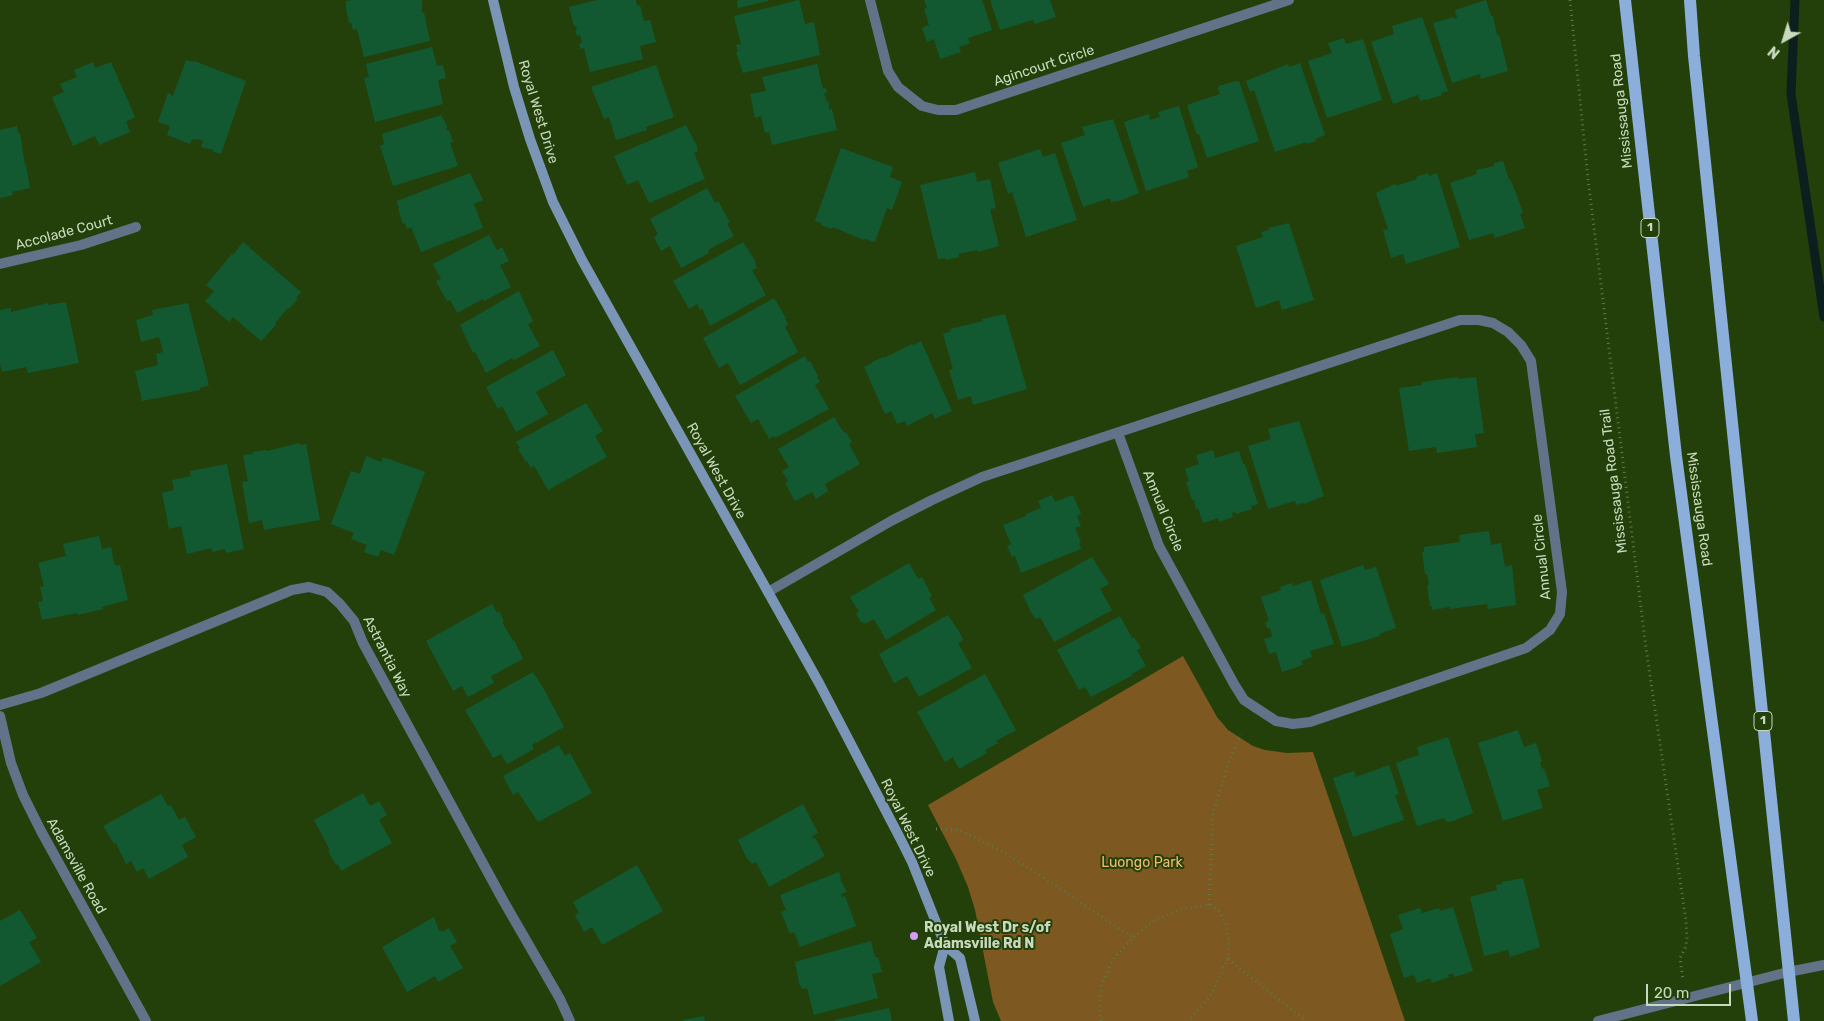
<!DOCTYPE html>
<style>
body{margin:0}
#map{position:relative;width:1824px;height:1021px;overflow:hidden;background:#23400a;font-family:Rubik,sans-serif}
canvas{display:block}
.north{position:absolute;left:1759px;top:15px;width:50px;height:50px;-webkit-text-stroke:4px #23400a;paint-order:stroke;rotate:219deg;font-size:14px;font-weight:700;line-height:20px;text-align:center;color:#c8dabe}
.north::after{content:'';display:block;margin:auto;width:18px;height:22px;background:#c8dabe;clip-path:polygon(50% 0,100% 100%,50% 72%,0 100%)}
.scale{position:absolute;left:1646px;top:984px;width:85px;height:22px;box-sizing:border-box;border:2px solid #c8dabe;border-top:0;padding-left:6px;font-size:15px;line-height:18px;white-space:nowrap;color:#c8dabe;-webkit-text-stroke:4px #23400a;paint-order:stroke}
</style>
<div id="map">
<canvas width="1824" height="1021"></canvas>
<div class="north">N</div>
<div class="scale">20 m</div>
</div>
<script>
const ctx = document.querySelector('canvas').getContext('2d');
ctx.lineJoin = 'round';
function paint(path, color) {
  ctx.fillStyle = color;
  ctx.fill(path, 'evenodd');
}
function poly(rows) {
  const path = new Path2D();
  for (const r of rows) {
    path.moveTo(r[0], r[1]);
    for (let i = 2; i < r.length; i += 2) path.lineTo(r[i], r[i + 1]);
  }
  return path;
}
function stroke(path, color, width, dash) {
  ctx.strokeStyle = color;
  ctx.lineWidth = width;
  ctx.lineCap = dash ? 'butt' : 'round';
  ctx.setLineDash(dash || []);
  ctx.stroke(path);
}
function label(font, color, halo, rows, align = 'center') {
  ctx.font = font + ' Rubik,sans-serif';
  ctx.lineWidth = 4;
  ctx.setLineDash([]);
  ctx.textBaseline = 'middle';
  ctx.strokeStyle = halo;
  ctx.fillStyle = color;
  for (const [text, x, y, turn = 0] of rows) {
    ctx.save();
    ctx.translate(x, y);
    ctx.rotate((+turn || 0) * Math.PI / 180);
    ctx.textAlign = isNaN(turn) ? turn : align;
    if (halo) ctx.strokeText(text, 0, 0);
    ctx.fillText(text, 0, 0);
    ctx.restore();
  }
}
paint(poly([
 [1183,656,1217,717,1228,730,1253,746,1265,750,1287,753,1313,752,1405,1021,1001,1021,993,1002,975,910,968,887,956,859,928,805]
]), '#7d5820');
stroke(poly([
 [1795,0,1791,94,1824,317]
]), '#0d1e1e', 9);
paint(poly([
 [351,0,422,0,422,13,424,12,430,41,364,57,357,29,353,30,351,23,349,23,346,8,346,1],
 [597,0,636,0,637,6,640,5,644,21,650,20,656,42,640,46,643,59,590,72,584,48,580,49,579,44,582,43,580,35,577,36,575,31,577,30,576,26,574,26,569,7],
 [737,0,768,0,768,1,738,8],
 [799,0,805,24,814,22,820,55,743,73,736,52,738,52,736,45,741,44,734,16],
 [924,0,982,0,992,30,968,38,970,43,959,47,961,52,940,59,934,39,927,42,922,28,929,25,924,9,927,8],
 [990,0,1050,0,1056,17,1035,24,1033,20,1000,30],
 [1486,0,1491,16,1493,16,1497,35,1499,35,1508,71,1481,79,1480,74,1452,83,1433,23,1454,17,1454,19,1457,18,1455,10],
 [1422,17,1448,91,1441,93,1442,95,1427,100,1426,99,1420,101,1418,95,1393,104,1371,42,1394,34,1392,26],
 [1344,38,1346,44,1363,39,1382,100,1327,118,1308,61,1332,53,1328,43],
 [432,47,437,66,443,65,446,78,438,80,443,104,375,122,364,78,369,77,366,64],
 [186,60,193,62,194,61,246,81,221,154,214,152,214,150,201,147,203,141,196,139,195,140,192,139,190,144,167,135,170,126,158,122,168,93,173,96],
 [93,62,95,68,111,62,135,117,126,122,130,132,99,145,95,136,73,146,52,97,64,92,60,84,77,77,74,70],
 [1300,63,1325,135,1315,139,1316,141,1306,144,1306,142,1275,152,1254,90,1250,92,1246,81,1288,64,1289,67],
 [817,64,823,89,826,88,827,93,824,93,827,102,829,101,829,110,832,109,837,130,772,145,769,132,765,133,761,116,755,118,750,94,766,91,762,77],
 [656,65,674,117,646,127,647,130,616,140,609,117,604,119,591,87],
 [1236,81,1236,82,1239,81,1259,141,1207,158,1199,134,1197,135,1187,105,1220,94,1218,89,1219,86],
 [1179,106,1198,167,1187,171,1189,177,1146,191,1124,122,1149,114,1150,120,1160,117,1158,112],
 [441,115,447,126,446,131,449,130,453,142,450,143,458,166,393,186,380,146,384,144,382,134],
 [1113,119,1139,193,1119,201,1111,202,1110,198,1083,207,1061,143,1085,135,1082,127],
 [686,125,696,144,698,151,694,153,705,179,649,203,638,180,627,185,614,156],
 [17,126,18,133,20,133,25,165,26,165,30,188,12,192,13,195,0,198,0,130],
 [841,148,893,167,890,177,902,182,892,210,887,208,875,242,865,239,864,240,833,227,832,229,821,225,821,223,815,221],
 [1040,149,1043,157,1055,153,1077,220,1026,237,1012,192,1008,194,998,163],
 [1503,161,1509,180,1510,179,1516,193,1523,213,1520,214,1525,228,1495,238,1493,233,1469,240,1450,183,1477,174,1476,170,1494,166,1494,163],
 [975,172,977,182,990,179,996,208,990,209,999,246,978,252,977,250,958,254,959,257,946,260,945,258,938,259,920,185],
 [470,173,483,200,474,204,483,228,421,252,411,227,407,229,405,223,403,224,398,209,399,208,397,201],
 [1428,173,1429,176,1437,173,1460,247,1406,264,1403,254,1391,258,1383,230,1388,229,1376,193,1395,184,1396,186,1417,179,1416,177],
 [707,188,715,203,718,201,730,222,727,224,734,236,708,250,709,253,681,268,670,246,661,251,654,237,658,234,650,219],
 [1289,223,1314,300,1282,310,1279,300,1256,308,1236,246,1263,237,1261,232,1269,230,1268,228],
 [489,235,497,250,502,247,509,261,500,265,511,287,484,301,483,299,457,313,450,300,447,301,436,281,441,279,433,264],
 [243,242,301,292,296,298,298,299,289,309,288,308,275,323,276,325,261,341,233,317,229,322,205,301,214,291,206,285,232,254,233,255],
 [743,242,754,259,757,268,752,270,766,295,710,326,702,308,700,310,697,304,689,309,673,281],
 [519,291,533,321,528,324,540,346,514,360,512,358,486,373,475,352,473,353,460,325],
 [774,298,786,318,785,319,788,324,785,327,798,352,740,385,728,363,719,368,703,338],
 [66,302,79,363,28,373,26,367,2,372,0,363,0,310,11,308,11,312,48,303,49,305],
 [188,303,209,385,200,388,200,390,142,401,135,371,158,365,156,354,163,352,159,337,141,342,136,320,153,315,152,310],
 [1005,314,1027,389,973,405,971,396,958,400,949,370,953,369,943,334,951,331,950,329,983,321,982,319],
 [921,341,952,411,935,419,932,413,907,426,905,421,897,424,891,411,885,414,864,367,872,363,872,362,883,357,884,358,912,344,913,345],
 [553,350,566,375,536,392,548,414,516,432,502,406,498,409,486,387],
 [805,356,808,362,810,361,818,376,817,377,820,382,815,385,829,409,775,438,774,436,769,439,758,419,751,423,735,396],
 [1458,377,1458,379,1476,377,1484,433,1475,434,1477,447,1437,453,1436,447,1409,451,1399,388,1422,385,1422,382],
 [586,403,603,431,595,436,607,457,548,490,534,466,531,468,527,461,526,462,518,449,520,448,516,442],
 [834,417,844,433,846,432,852,442,849,444,860,464,825,484,828,491,816,499,812,492,795,501,785,483,788,481,782,471,789,467,778,449],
 [1299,421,1324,496,1304,504,1303,503,1297,505,1295,501,1268,509,1248,446,1271,439,1268,429],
 [299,443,300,445,306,444,320,520,264,530,262,520,249,523,242,482,248,481,243,455,253,454,252,452,266,450,267,451],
 [1213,450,1215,458,1239,451,1243,464,1245,464,1258,504,1251,506,1252,509,1236,514,1235,512,1232,513,1233,517,1219,522,1218,518,1203,523,1198,508,1196,509,1194,500,1192,500,1186,482,1189,481,1185,469,1199,464,1196,455],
 [366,456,381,462,383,457,425,472,394,555,381,550,378,557,364,552,367,545,351,539,354,533,331,524,351,471,360,474],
 [227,464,244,549,226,553,225,549,212,552,212,548,187,554,181,526,169,529,162,493,174,490,172,480,191,476,190,471],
 [1052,495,1055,502,1073,495,1081,514,1077,516,1081,526,1075,528,1081,542,1079,543,1081,549,1021,573,1015,556,1012,557,1007,546,1011,544,1003,525,1026,516,1026,514,1041,508,1038,501],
 [1489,531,1491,545,1501,543,1505,567,1512,565,1516,605,1488,609,1487,604,1450,609,1450,607,1432,610,1432,606,1430,606,1427,585,1429,585,1427,574,1425,574,1422,552,1424,552,1424,547,1460,542,1459,535],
 [99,536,102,549,111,547,114,563,116,566,120,565,128,600,102,607,103,609,78,615,77,613,42,620,38,602,43,601,40,587,44,586,38,563,66,556,63,544],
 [1092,557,1109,584,1100,589,1112,610,1054,642,1040,617,1036,619,1032,614,1023,595],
 [909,563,918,579,922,577,932,596,929,598,936,610,886,640,874,619,865,624,864,622,862,623,856,614,859,612,850,597],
 [1363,565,1365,570,1376,567,1396,628,1379,634,1380,636,1342,647,1320,580],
 [1311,580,1321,614,1324,613,1334,644,1310,651,1312,657,1301,661,1303,665,1282,672,1276,652,1269,654,1264,639,1272,637,1270,628,1267,628,1265,622,1269,621,1261,597,1281,590,1280,587,1292,583,1293,586],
 [492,604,497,613,499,611,504,621,502,622,513,641,514,640,523,659,491,676,494,683,468,697,462,686,453,691,426,641],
 [948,615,960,633,963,640,958,643,972,668,919,697,907,676,894,683,879,654],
 [1120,616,1132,638,1134,637,1141,648,1137,650,1146,666,1132,674,1133,675,1091,697,1085,687,1079,690,1057,650],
 [533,672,544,689,564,727,532,745,534,749,507,764,501,754,493,758,465,710],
 [985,674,1016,730,996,741,998,743,985,750,987,753,959,769,953,757,945,762,917,712],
 [1518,730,1524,747,1536,743,1542,761,1540,762,1542,769,1544,768,1550,786,1537,790,1543,808,1503,821,1478,743],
 [1448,737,1473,813,1453,821,1446,822,1444,818,1417,826,1396,763,1419,755,1417,747],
 [559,745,565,756,570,753,592,793,538,822,518,792,513,795,503,776],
 [1389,765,1399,794,1395,795,1404,820,1353,837,1333,778,1354,771,1356,777],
 [363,793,370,806,379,801,387,815,379,820,392,843,341,871,338,864,336,865,328,851,330,850,314,820],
 [161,794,168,806,171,805,179,820,185,817,196,837,182,845,188,857,149,879,143,868,137,872,131,861,126,864,116,843,114,844,103,826],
 [803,804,818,833,812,836,813,839,815,838,825,856,769,887,756,862,752,864,748,859,747,859,738,840],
 [637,865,663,911,602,945,592,927,584,932,575,915,579,913,573,902],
 [839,872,841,878,840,879,847,892,841,894,842,897,845,896,856,926,800,947,794,932,790,934,781,912,786,910,780,895],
 [1523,878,1540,947,1510,957,1508,950,1484,956,1470,897,1497,890,1496,885,1502,884,1502,882],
 [1453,907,1473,971,1454,977,1453,973,1448,975,1449,977,1432,983,1430,978,1417,983,1414,975,1404,978,1390,934,1403,929,1398,915,1420,908,1422,913,1439,908,1440,911],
 [20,910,37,938,29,942,41,962,0,986,0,921],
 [434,917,439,931,441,930,442,932,449,928,457,942,450,946,463,968,438,982,435,976,407,992,382,947],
 [871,941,875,957,878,957,882,972,872,974,878,998,814,1015,807,988,802,989,799,983,795,962],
 [889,1008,892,1021,835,1021,835,1020],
 [704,1016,705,1021,684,1021,683,1020]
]), '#125932');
stroke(poly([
 [1570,0,1588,179,1646,648,1686,921,1687,939,1685,948,1680,958,1683,980],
 [936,829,959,830,996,848,1043,877,1133,938],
 [1209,905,1213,813,1229,761,1241,735],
 [1228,959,1306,1021],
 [1101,1021,1099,1012,1102,984,1114,958,1133,938,1155,920,1181,909,1209,905,1218,909,1226,925,1229,941,1228,959,1210,997,1188,1021]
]), '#5f784c', 3, [1, 4]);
stroke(poly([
 [870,0,888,71,898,87,922,106,938,110,956,110,1289,0],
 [0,264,81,245,136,227],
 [768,592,891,521,932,500,982,477,1460,320,1479,320,1493,323,1508,332,1521,345,1531,361,1562,592,1560,614,1550,630,1526,648,1310,722,1293,724,1276,721,1244,700,1234,684,1159,546,1118,433],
 [0,705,41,693,292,590,309,587,327,592,340,604,354,621,363,643,504,902,560,999,570,1021],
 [0,716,11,763,23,795,41,831,146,1021],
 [1598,1021,1788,972,1824,965]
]), '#627389', 10);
stroke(poly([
 [493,0,514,87,530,139,553,202,582,260,819,683,901,840,912,862,945,945,960,958,975,1021],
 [945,945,939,967,949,1021]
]), '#7a95b6', 10);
stroke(poly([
 [1625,0,1676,456,1752,1021],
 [1690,0,1694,56,1794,1021]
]), '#8baeda', 12);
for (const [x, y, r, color] of [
 [914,936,5,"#d99af8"]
]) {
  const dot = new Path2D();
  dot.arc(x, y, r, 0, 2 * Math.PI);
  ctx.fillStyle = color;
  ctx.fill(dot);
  stroke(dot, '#23400a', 2);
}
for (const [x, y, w] of [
 [1650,228,18],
 [1763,721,18]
]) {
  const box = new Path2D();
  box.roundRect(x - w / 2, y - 9.5, w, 19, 4);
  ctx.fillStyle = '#23400a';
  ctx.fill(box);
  stroke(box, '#c8dabe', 1);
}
label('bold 12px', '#c8dabe', null, [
 ["1",1650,228],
 ["1",1763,721]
]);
label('14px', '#c8dabe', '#23400a', [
 ["Agincourt Circle",1044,66,-18],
 ["Mississauga Road",1622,111,-96],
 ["Royal West Drive",538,112,73],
 ["Accolade Court",64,233,-15],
 ["Royal West Drive",716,471,61],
 ["Mississauga Road Trail",1614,481,-97],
 ["Mississauga Road",1699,509,82],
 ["Annual Circle",1163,511,68],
 ["Annual Circle",1542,557,-96],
 ["Astrantia Way",387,657,63],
 ["Royal West Drive",908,828,64],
 ["Adamsville Road",76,866,61]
]);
label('14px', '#f4bb6b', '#23400a', [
 ["Luongo Park",1142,863]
]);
label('bold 14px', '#c8dabe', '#23400a', [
 ["Royal West Dr s/of",924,928],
 ["Adamsville Rd N",924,944]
], 'left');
</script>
